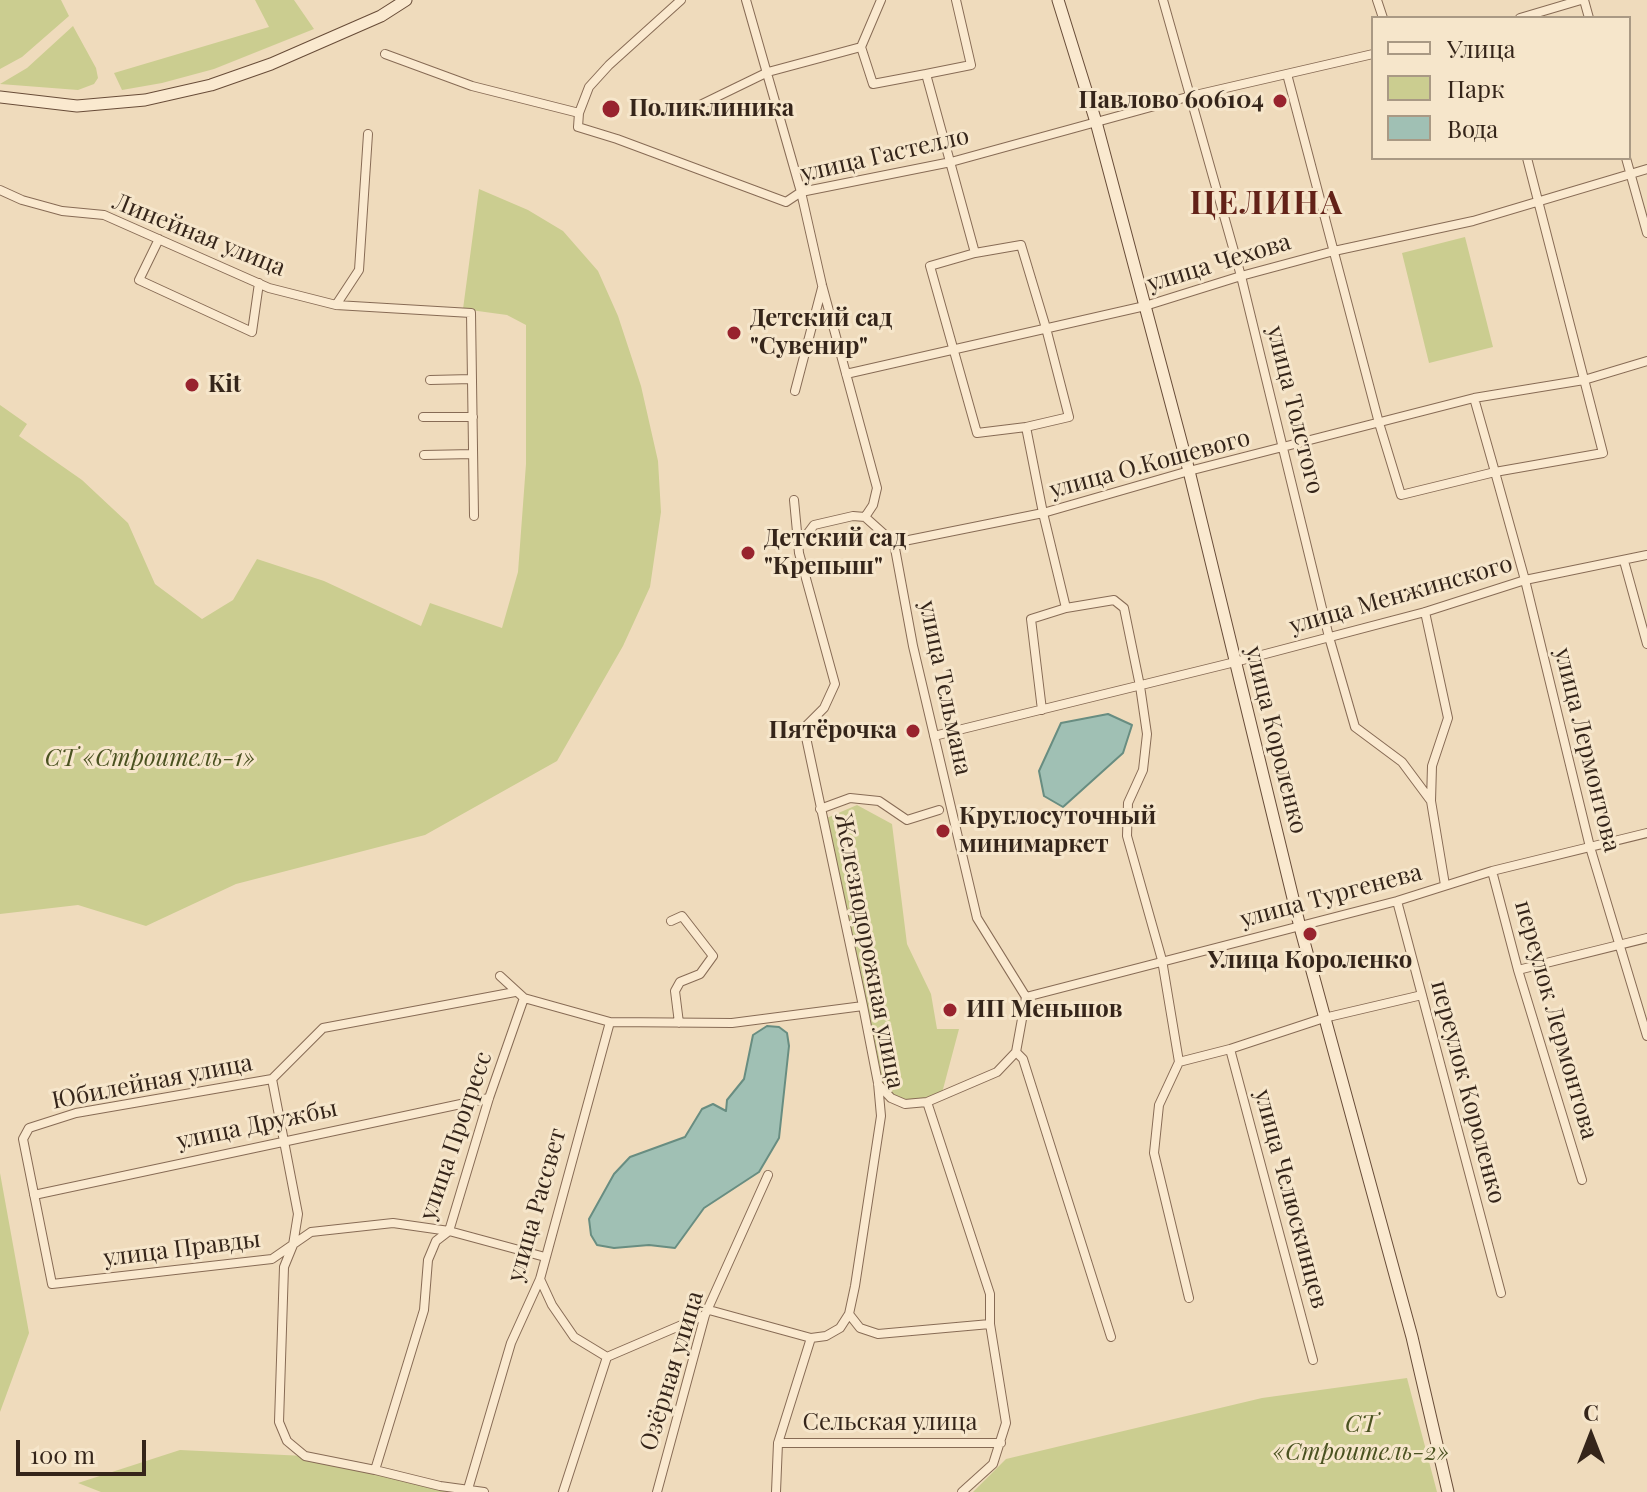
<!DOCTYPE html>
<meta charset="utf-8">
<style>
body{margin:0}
#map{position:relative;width:1647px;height:1492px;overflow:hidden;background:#efdbbc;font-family:"Playfair Display",serif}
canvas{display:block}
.legend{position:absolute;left:1371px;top:16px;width:260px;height:144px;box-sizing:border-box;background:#f6e6cb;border:2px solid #a99984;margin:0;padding:10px 14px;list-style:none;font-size:24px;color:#35251a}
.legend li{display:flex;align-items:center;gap:16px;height:40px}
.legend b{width:40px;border:2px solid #a99984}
.north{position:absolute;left:1551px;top:1396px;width:80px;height:80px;-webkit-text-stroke:6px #f6e6cb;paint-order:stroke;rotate:0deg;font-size:22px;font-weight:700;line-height:32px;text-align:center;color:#35251a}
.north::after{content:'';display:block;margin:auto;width:28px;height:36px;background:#35251a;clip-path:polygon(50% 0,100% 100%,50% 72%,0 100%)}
.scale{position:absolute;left:16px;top:1440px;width:130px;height:36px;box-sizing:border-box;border:4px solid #35251a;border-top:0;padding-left:10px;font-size:24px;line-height:28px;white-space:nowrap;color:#35251a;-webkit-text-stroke:6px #f6e6cb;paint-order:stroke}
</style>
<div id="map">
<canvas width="1647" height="1492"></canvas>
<ul class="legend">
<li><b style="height:10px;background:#fae9cf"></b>Улица</li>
<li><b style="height:22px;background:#cbcd90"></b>Парк</li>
<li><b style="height:22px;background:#a0c0b4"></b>Вода</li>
</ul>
<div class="north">С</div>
<div class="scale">100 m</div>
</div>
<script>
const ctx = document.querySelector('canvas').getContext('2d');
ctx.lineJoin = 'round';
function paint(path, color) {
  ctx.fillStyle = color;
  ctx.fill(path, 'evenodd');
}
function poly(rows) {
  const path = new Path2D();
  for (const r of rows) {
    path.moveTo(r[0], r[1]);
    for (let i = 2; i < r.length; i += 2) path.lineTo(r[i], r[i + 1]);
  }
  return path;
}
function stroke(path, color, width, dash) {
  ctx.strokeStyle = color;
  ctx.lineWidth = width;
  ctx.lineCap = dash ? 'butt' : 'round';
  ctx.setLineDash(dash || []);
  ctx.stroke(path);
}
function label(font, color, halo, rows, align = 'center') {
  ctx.font = font + ' "Playfair Display",serif';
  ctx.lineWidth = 6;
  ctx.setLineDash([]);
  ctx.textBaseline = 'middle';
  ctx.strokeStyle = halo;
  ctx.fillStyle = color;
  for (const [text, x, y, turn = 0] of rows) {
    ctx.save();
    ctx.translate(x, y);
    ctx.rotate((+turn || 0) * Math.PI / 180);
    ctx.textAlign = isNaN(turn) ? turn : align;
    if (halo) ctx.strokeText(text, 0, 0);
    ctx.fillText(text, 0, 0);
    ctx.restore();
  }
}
paint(poly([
 [0,0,61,0,69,16,22,57,0,69],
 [255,0,294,0,314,29,214,69,162,83,122,90,114,73,269,27],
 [73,26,96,68,98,78,94,84,78,90,0,84,27,68],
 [479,189,528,210,563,231,598,271,618,316,641,386,658,461,661,512,650,587,623,646,557,761,425,835,236,884,146,926,78,905,0,914,0,405,27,424,19,436,82,480,128,523,155,584,202,619,233,600,257,559,324,581,421,626,430,603,502,628,518,572,526,464,526,325,507,315,463,309],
 [1465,237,1493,347,1429,363,1402,253],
 [857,805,892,824,907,944,931,994,937,1029,959,1029,942,1093,916,1100,900,1101,878,1083,822,820],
 [0,1173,29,1333,0,1412],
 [1407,1378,1437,1492,973,1492,1006,1459,1262,1398],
 [180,1450,305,1456,472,1492,101,1492,78,1483]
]), '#cbcd90');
const water = poly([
 [1108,714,1132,725,1123,753,1063,807,1044,796,1039,771,1061,723,1108,714],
 [767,1026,779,1027,787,1033,789,1046,779,1138,759,1172,704,1208,675,1248,649,1245,614,1248,597,1245,591,1235,589,1219,614,1174,630,1157,685,1137,702,1109,713,1104,726,1111,727,1100,744,1079,753,1035,767,1026]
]);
paint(water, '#a0c0b4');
stroke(water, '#688d81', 2);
const street = poly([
 [746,0,801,192,822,285,877,488,873,505,865,517],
 [956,0,971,65,926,74,975,253,930,266,977,433,1026,427,1043,513,1066,608,1031,619,1042,710],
 [1163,0,1241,276,1329,637,1355,727,1402,762,1431,801,1445,885],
 [1377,0,1383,18],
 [1584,0,1589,18],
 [1520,18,1581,0],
 [861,47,881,0],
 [385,54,472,86,579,113,578,127,617,139,786,202,801,192,951,162,1191,96,1373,54],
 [1287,74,1379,423,1401,495,1495,472,1525,580,1590,847,1647,1036],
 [698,106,768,72,861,47,873,84,926,74],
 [579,113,589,87,609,65,681,0],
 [1626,158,1647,233],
 [0,190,22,200,62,211,104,215,269,288,336,305,471,313,474,516],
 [159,239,139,280,252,332,259,283],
 [975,253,1021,245,1046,328,1069,417,1026,427],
 [336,305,359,270,368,134],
 [846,374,1145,306,1241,276,1334,251,1473,221,1647,169],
 [430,380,472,379],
 [795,391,822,288],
 [1474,398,1495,472,1603,453,1527,158],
 [423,417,473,417],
 [424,455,473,454],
 [865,517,894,543,913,646,977,918,1026,997,1016,1052,1023,1059,1111,1337],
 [894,543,1043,513,1189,471,1474,398,1584,380,1647,361],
 [799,545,814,525,853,516,865,517],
 [1624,561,1647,644],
 [1066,608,1114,600,1124,608,1140,686,1147,734,1143,770,1128,803,1127,836,1162,960,1179,1062],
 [1425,612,1448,718,1432,766,1431,801],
 [934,736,1235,662,1425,612,1525,580,1647,555],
 [820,809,850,798,879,801,907,820,939,810],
 [1492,871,1518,970,1582,1180],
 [1397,901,1501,1293],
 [671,921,682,916,713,956,700,974,680,982,675,991,679,1023],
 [1518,970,1647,938],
 [500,976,524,998,610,1022,732,1023,863,1006],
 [515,992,323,1028,272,1079,76,1113,29,1128,23,1139,52,1284,272,1259,311,1232,393,1223,449,1231,545,1257],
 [1026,997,1397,901,1492,871,1647,833],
 [1230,1049,1313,1360],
 [1179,1062,1230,1049,1324,1018,1422,995],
 [1179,1062,1159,1105,1154,1153,1189,1298],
 [272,1079,298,1214,293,1245,284,1267,279,1422,287,1441,305,1456,375,1470,440,1486,484,1492],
 [878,1084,891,1098,905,1104,927,1102,997,1072,1016,1052],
 [927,1102,990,1294,990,1324,1006,1423,993,1464,962,1492],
 [34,1195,489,1098],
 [540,1279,552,1305,574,1337,607,1357,705,1315],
 [709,1310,811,1338],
 [849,1314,860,1328,878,1334,990,1324],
 [778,1443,1001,1443],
 [375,1470,424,1310,428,1260,436,1241,449,1231,489,1098,524,998],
 [468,1489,511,1343,540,1279,610,1022],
 [563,1492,607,1357],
 [657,1492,705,1315,768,1175],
 [776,1492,778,1443,811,1338,826,1336,840,1328,849,1314,855,1286,881,1116,878,1083,863,1006,804,728,824,708,835,684,799,553,794,500]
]);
const secondary = poly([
 [1058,0,1096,122,1189,471,1300,927,1412,1337,1448,1492],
 [0,97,77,106,145,100,211,85,271,64,381,16,406,0]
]);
stroke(street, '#876b55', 10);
stroke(secondary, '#684c38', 13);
stroke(street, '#fae9cf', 8);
stroke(secondary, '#fae9cf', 11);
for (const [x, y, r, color] of [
 [1280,101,8,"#98232e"],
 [611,109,10,"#98232e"],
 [734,333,8,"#98232e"],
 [192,385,8,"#98232e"],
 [748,553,8,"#98232e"],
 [913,731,8,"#98232e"],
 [943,831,8,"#98232e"],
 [1310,934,8,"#98232e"],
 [950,1010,8,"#98232e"]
]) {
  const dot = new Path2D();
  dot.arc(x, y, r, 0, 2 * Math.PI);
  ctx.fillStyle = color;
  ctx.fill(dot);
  stroke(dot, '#f6e6cb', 3);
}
label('bold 24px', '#35251a', '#f6e6cb', [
 ["Павлово 606104",1264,101,"right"],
 ["Поликлиника",629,109],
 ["Детский сад",750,319],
 ["\"Сувенир\"",750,347],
 ["Kit",208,385],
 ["Детский сад",764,539],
 ["\"Крепыш\"",764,567],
 ["Пятёрочка",897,731,"right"],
 ["Круглосуточный",959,817],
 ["минимаркет",959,845],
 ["Улица Короленко",1310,961,"center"],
 ["ИП Меньшов",966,1010]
], 'left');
label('24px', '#35251a', '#f6e6cb', [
 ["улица Гастелло",885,155,-13],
 ["Линейная улица",199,235,22],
 ["улица Чехова",1219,263,-17],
 ["улица Толстого",1295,410,76],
 ["улица О.Кошевого",1150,464,-15],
 ["улица Менжинского",1401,595,-16],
 ["улица Тельмана",945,688,78],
 ["улица Короленко",1276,740,76],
 ["улица Лермонтова",1587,750,76],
 ["улица Тургенева",1331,896,-15],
 ["Железнодорожная улица",869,951,79],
 ["переулок Лермонтова",1556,1020,74],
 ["Юбилейная улица",152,1082,-11],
 ["переулок Короленко",1468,1092,75],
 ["улица Дружбы",257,1125,-12],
 ["улица Прогресс",456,1136,-71],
 ["улица Челюскинцев",1291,1199,75],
 ["улица Рассвет",537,1205,-74],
 ["улица Правды",182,1249,-7],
 ["Озёрная улица",672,1371,-73],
 ["Сельская улица",890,1423]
]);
label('italic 24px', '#4a5220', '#f6e6cb', [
 ["СТ «Строитель-1»",150,759],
 ["СТ",1361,1425],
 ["«Строитель-2»",1361,1453]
]);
ctx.letterSpacing = '2px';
label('bold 32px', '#632218', '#f6e6cb', [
 ["ЦЕЛИНА",1267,204]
]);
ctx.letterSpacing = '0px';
</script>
